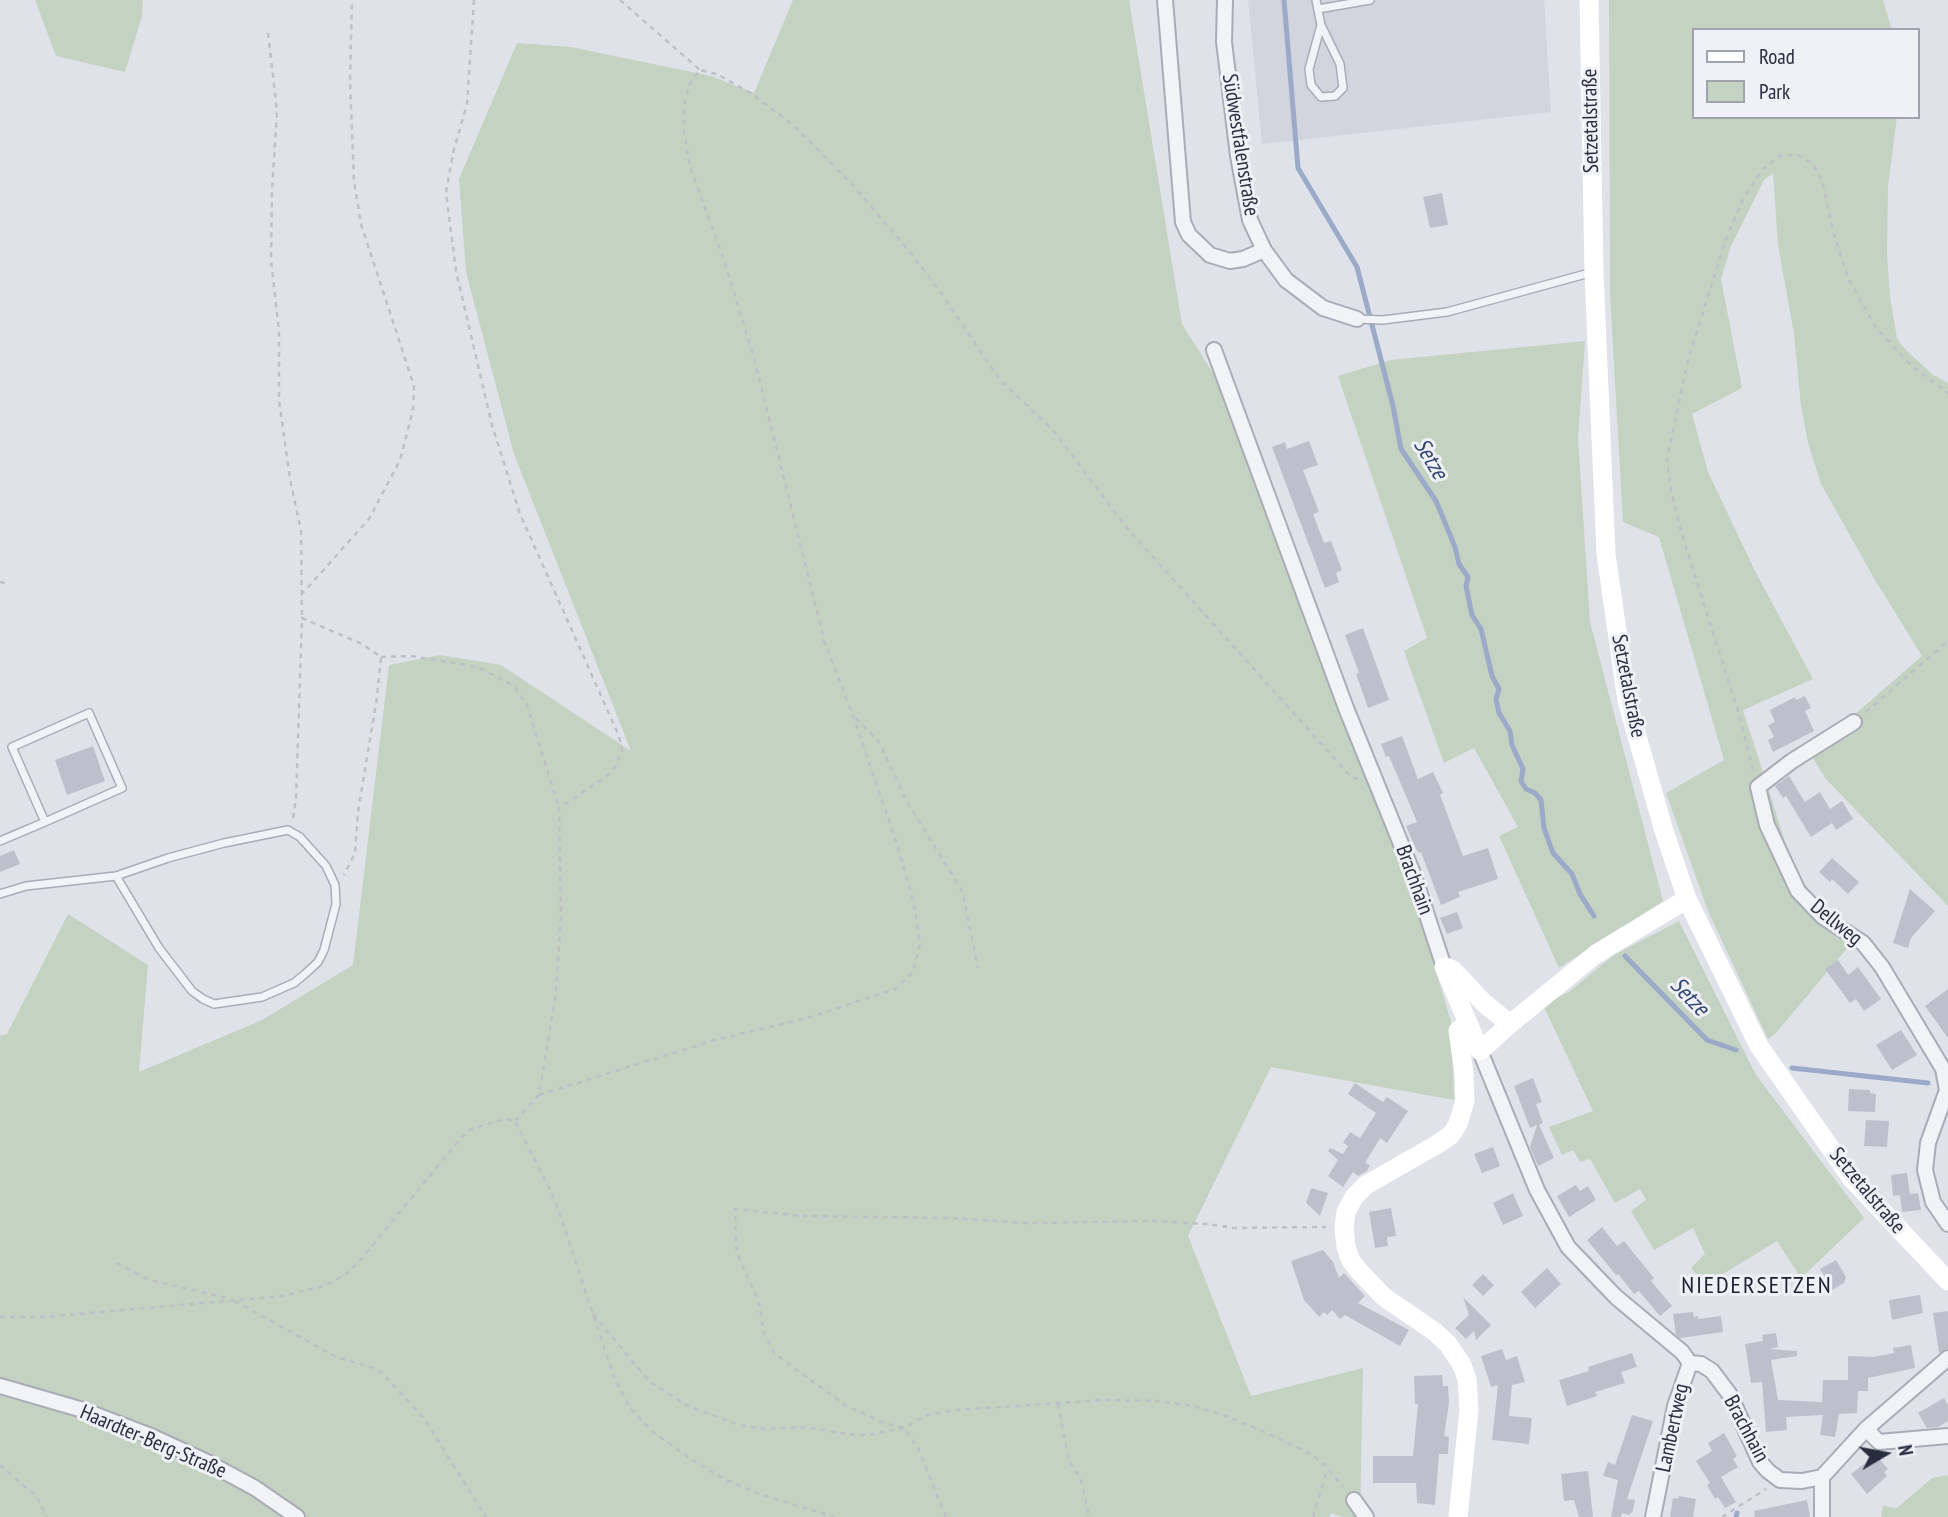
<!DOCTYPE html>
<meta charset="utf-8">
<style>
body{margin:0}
#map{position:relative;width:1948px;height:1517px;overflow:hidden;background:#e0e2e9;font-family:"PT Sans Narrow",sans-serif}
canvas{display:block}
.legend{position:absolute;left:1692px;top:28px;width:228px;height:91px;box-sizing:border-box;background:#eff1f6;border:2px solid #9fa3ad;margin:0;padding:9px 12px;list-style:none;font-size:21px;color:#282d40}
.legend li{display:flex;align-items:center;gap:14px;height:35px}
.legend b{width:35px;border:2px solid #9fa3ad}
.north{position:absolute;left:1850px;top:1419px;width:70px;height:70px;-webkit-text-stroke:5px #eff1f6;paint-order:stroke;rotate:80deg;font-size:19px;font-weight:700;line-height:28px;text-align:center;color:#282d40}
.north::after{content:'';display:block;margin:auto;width:24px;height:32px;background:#282d40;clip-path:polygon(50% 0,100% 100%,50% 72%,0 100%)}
</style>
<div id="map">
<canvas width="1948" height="1517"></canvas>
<ul class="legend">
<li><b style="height:9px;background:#fff"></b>Road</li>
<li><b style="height:19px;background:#c3d2c1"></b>Park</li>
</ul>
<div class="north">N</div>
</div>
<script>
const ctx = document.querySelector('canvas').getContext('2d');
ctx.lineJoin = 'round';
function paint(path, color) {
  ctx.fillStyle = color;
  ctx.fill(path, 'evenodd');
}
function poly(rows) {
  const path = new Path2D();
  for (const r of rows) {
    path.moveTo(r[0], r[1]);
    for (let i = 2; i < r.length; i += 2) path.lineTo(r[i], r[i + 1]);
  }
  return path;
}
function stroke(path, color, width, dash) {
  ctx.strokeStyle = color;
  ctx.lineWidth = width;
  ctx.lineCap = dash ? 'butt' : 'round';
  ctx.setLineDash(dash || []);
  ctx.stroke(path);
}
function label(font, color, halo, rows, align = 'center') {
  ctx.font = font + ' "PT Sans Narrow",sans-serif';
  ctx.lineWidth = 6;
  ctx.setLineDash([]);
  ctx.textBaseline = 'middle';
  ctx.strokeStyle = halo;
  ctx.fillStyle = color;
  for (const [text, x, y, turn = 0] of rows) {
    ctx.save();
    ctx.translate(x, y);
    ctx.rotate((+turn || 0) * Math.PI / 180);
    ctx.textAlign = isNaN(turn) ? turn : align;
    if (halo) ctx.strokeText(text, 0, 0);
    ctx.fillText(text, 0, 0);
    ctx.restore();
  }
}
paint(poly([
 [1248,0,1544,0,1551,112,1262,144]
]), '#d2d4de');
paint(poly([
 [35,0,143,0,142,16,125,72,56,56],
 [793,0,1129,0,1182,324,1235,408,1410,881,1451,1022,1454,1100,1271,1067,1188,1236,1251,1396,1363,1368,1360,1517,1342,1517,1331,1513,1330,1517,0,1517,0,1036,7,1034,68,914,148,965,139,1072,262,1020,353,965,389,665,440,655,501,665,631,751,514,454,466,272,459,179,517,43,571,47,711,76,754,93],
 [1609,0,1883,0,1892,30,1694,30,1694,117,1897,117,1888,186,1887,253,1890,297,1897,338,1904,348,1932,374,1948,383,1948,906,1826,779,1807,749,1838,729,1922,656,1875,580,1821,484,1808,443,1801,406,1794,334,1778,245,1773,173,1764,180,1731,246,1721,279,1742,388,1692,414,1708,472,1755,571,1813,679,1743,710,1798,882,1850,945,1776,1033,1768,1039,1708,911,1666,793,1724,760,1659,537,1623,522,1610,294],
 [1585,341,1578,438,1590,622,1663,901,1559,968,1499,836,1518,827,1474,748,1444,763,1404,651,1427,638,1338,376,1391,360],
 [1679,921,1756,1075,1864,1218,1801,1278,1777,1241,1705,1285,1691,1268,1705,1254,1693,1228,1654,1250,1631,1211,1646,1200,1640,1189,1615,1203,1590,1159,1580,1162,1573,1150,1562,1155,1549,1127,1593,1111,1543,1005,1569,992,1614,955],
 [1948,1475,1948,1517,1881,1517,1883,1506,1897,1508,1932,1478]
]), '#c3d2c1');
stroke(poly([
 [1284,0,1298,168,1357,267,1393,406,1401,449,1436,501,1455,547,1459,564,1468,577,1466,586,1472,615,1481,629,1492,676,1499,689,1496,699,1499,713,1510,731,1512,745,1523,769,1521,781,1526,789,1535,793,1541,800,1544,828,1553,853,1572,874,1580,894,1594,916],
 [1625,956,1707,1040,1736,1050],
 [1792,1068,1928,1083],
 [1736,1517,1737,1513]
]), '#9baac9', 5);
paint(poly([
 [1442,193,1448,225,1430,228,1423,197],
 [1309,441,1318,465,1303,470,1319,512,1313,514,1324,543,1331,541,1342,570,1336,573,1339,582,1325,588,1272,447,1285,442,1287,449],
 [1363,628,1389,700,1368,708,1356,674,1359,673,1345,635],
 [1805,696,1811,708,1805,711,1814,731,1773,752,1768,740,1774,737,1768,725,1775,722,1770,710,1795,697,1796,700],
 [1402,736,1418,779,1433,772,1443,793,1440,795,1463,856,1488,848,1498,879,1458,892,1460,897,1441,905,1421,852,1419,853,1416,849,1406,826,1417,822,1389,756,1386,757,1381,744],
 [93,746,105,781,67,795,55,760],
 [1789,776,1805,802,1820,792,1830,809,1842,801,1853,819,1836,830,1832,823,1811,837,1786,796,1783,798,1775,786],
 [14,850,20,864,0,872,0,856],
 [1832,858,1859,882,1848,894,1832,879,1830,882,1819,872],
 [1910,889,1935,911,1911,938,1908,948,1893,943],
 [1457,912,1463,928,1447,934,1440,918],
 [1838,960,1848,975,1858,967,1881,999,1864,1011,1856,999,1850,1003,1825,969],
 [1948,989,1948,1038,1925,1006],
 [1901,1030,1917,1055,1892,1070,1876,1045],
 [1533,1078,1542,1102,1536,1104,1543,1123,1539,1125,1554,1158,1538,1166,1530,1147,1537,1125,1530,1128,1514,1086],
 [1355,1083,1383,1102,1387,1097,1408,1111,1387,1143,1380,1138,1365,1163,1370,1165,1367,1171,1358,1176,1353,1172,1343,1187,1328,1176,1338,1160,1328,1151,1330,1148,1343,1154,1348,1146,1343,1143,1350,1132,1360,1138,1376,1113,1348,1094],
 [1849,1089,1870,1090,1870,1093,1876,1094,1875,1112,1848,1111],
 [1866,1120,1889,1121,1887,1147,1864,1146],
 [1493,1147,1500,1166,1482,1173,1474,1154],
 [1907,1173,1910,1194,1893,1196,1891,1175],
 [1576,1185,1580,1191,1588,1186,1596,1200,1569,1217,1557,1196],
 [1311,1188,1328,1193,1320,1216,1306,1203],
 [1513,1193,1523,1216,1503,1225,1493,1203],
 [1918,1193,1921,1210,1902,1212,1900,1195],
 [1391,1208,1396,1236,1387,1237,1388,1246,1375,1248,1369,1212],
 [1602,1227,1617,1246,1624,1241,1654,1278,1651,1281,1672,1306,1660,1316,1639,1291,1634,1294,1618,1274,1616,1275,1587,1240],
 [1323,1250,1333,1262,1339,1278,1344,1273,1365,1296,1358,1303,1409,1330,1400,1346,1345,1315,1340,1319,1332,1310,1327,1315,1324,1312,1319,1317,1304,1300,1291,1261],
 [1836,1260,1846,1277,1844,1283,1832,1290,1820,1269],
 [1547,1268,1561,1284,1535,1308,1521,1292],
 [1483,1274,1494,1285,1483,1296,1472,1285],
 [1920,1295,1923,1313,1892,1320,1889,1300],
 [1463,1297,1491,1325,1476,1340,1474,1331,1466,1339,1455,1328,1469,1315],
 [1948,1311,1948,1349,1939,1353,1933,1313],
 [1693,1312,1694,1317,1698,1316,1698,1319,1721,1316,1723,1332,1680,1338,1676,1335,1673,1314],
 [1776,1333,1778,1347,1770,1349,1797,1351,1797,1356,1771,1360,1778,1400,1822,1402,1823,1380,1848,1380,1848,1356,1874,1357,1894,1353,1893,1348,1911,1345,1915,1368,1868,1378,1868,1391,1858,1391,1857,1413,1839,1414,1835,1437,1820,1435,1823,1415,1786,1417,1787,1430,1766,1432,1762,1382,1751,1383,1745,1344,1763,1341,1762,1335],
 [1502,1349,1506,1360,1517,1356,1525,1382,1512,1385,1509,1416,1532,1418,1529,1444,1492,1440,1498,1385,1491,1387,1481,1356],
 [1632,1353,1637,1367,1621,1372,1625,1383,1595,1392,1597,1396,1567,1406,1559,1380,1589,1371,1588,1367],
 [1442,1375,1443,1386,1448,1386,1449,1403,1444,1436,1449,1437,1448,1454,1439,1454,1435,1505,1417,1503,1416,1483,1373,1483,1373,1456,1413,1456,1418,1404,1415,1404,1414,1376],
 [1944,1398,1948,1405,1948,1421,1938,1427,1927,1428,1918,1413],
 [1632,1415,1653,1421,1627,1499,1635,1500,1633,1511,1629,1515,1622,1513,1621,1517,1611,1517,1618,1480,1603,1476,1608,1462,1615,1465],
 [1724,1433,1737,1456,1733,1459,1738,1467,1721,1477,1736,1502,1725,1508,1718,1497,1715,1499,1707,1485,1710,1483,1696,1461,1712,1451,1708,1443],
 [1876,1455,1888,1469,1884,1472,1887,1476,1867,1494,1851,1474],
 [1588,1471,1593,1517,1579,1517,1574,1500,1564,1501,1561,1474],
 [1679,1496,1696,1499,1693,1517,1670,1517,1673,1498,1678,1499],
 [1807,1500,1810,1517,1755,1517,1754,1511]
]), '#bdc0cb');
const lane = poly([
 [1316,0,1321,25,1340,64,1343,88,1335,96,1321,97,1311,85,1309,69,1321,25],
 [1318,9,1370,0],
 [1357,319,1383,320,1447,312,1593,272],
 [0,841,45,822,122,788,89,713,12,747,45,822],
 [0,894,26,886,116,876,168,858,224,843,288,830,300,837,326,866,335,885,336,904,324,950,318,962,305,974,294,983,262,997,214,1004,203,999,192,991,159,948,116,876]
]);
const street = poly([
 [1165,0,1183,222,1189,235,1210,255,1230,261,1243,259,1264,250],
 [1225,0,1224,42,1238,156,1250,220,1264,250,1286,280,1323,308,1357,319],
 [1214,350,1346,708,1414,876,1444,967],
 [1854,722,1792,761,1758,787,1767,825,1798,891,1823,917,1863,943,1882,967,1943,1069,1947,1090,1928,1143,1925,1170,1933,1202,1948,1224],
 [1480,1051,1537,1190,1568,1247,1616,1297,1682,1352,1690,1363],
 [1690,1363,1701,1364,1712,1371,1730,1395,1760,1462,1768,1471,1780,1480,1802,1481,1822,1477,1866,1429,1948,1358],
 [0,1386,83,1410,151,1436,205,1461,255,1488,297,1517],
 [1866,1429,1879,1442,1948,1436],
 [1822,1477,1822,1517],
 [1354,1500,1366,1517],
 [1653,1517,1675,1406,1690,1363]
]);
stroke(lane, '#a9acb6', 10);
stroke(street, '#a9acb6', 18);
stroke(poly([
 [474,0,467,104,453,153,446,193,456,271,492,425,520,514,619,736,622,751,615,767,606,777,559,808,561,916,556,993,539,1095,515,1121],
 [620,0,700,70],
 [268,33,277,111,272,190,271,260,279,331,279,400,290,479,301,531,302,618],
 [0,582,8,584],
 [301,595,369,519,400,460,413,410,414,386,361,224,354,181,350,81,352,0],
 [381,657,411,656,472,666,486,671,515,687,527,705,559,808],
 [1866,712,1948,641],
 [856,718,879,742,906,800,962,891,978,968],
 [1753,770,1738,711,1682,535,1671,491,1667,459,1688,360,1726,239,1743,199,1762,170,1779,156,1798,155,1812,163,1822,180,1833,231,1848,278,1876,328,1912,366,1948,393],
 [293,818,296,799,302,618,362,644,381,657,377,697,358,812,355,853,344,875],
 [539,1095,715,1040,807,1018,895,989,913,972,920,943,914,903,895,838,853,716,824,640,753,354,723,257,690,167,684,130,684,105,690,83,700,70,717,74,752,94,793,125,849,181,905,246,939,290,1000,380,1054,431,1126,527,1352,778,1359,779],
 [117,1263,149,1280,228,1298],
 [235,1301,336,1357,374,1368,381,1372,423,1417,486,1517],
 [593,1314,649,1381,686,1405,739,1425,763,1429,805,1427,847,1434,868,1435,904,1428,927,1415,957,1410,1103,1400,1160,1401,1193,1406,1229,1417,1278,1438,1309,1453,1324,1464,1343,1487],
 [0,1317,44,1317,282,1296,324,1286,345,1275,363,1257,460,1139,471,1129,505,1119,515,1121,555,1200,614,1377,630,1408,654,1433,697,1463,724,1479,760,1494,834,1517],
 [1058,1404,1069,1461,1081,1479,1089,1517],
 [0,1465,36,1496,47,1517],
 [946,1517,918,1448,904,1428,884,1423,846,1406,774,1353,764,1333,760,1308,755,1293,738,1256,736,1246,735,1209,802,1216,950,1218,1025,1223,1153,1221,1208,1224,1233,1228,1326,1227],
 [1313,1517,1327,1470],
 [1722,1517,1766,1489]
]), '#bdc0c7', 2.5, [5, 5]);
stroke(lane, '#f2f3f7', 7);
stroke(street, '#f2f3f7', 14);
stroke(poly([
 [1589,0,1594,272,1606,554,1627,701,1664,831,1687,899,1759,1046,1852,1179,1948,1281],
 [1444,967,1480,1051,1510,1024,1596,954,1687,899],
 [1446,967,1453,970,1484,1003,1510,1024],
 [1458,1517,1469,1410,1467,1379,1462,1365,1448,1344,1435,1332,1384,1297,1360,1272,1351,1261,1346,1247,1344,1227,1346,1212,1354,1197,1366,1185,1436,1145,1451,1135,1458,1124,1465,1101,1464,1073,1458,1031,1467,1024]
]), '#fff', 19);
label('21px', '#282d40', '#eff1f6', [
 ["Setzetalstraße",1591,121,-91],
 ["Südwestfalenstraße",1240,145,81],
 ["Setzetalstraße",1628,686,79],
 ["Brachhain",1414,880,70],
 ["Dellweg",1836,923,39],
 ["Setzetalstraße",1867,1191,50],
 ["Lambertweg",1673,1428,-78],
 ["Brachhain",1746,1429,62],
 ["Haardter-Berg-Straße",153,1442,23]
]);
label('italic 23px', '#334673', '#eff1f6', [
 ["Setze",1430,459,59],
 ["Setze",1689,997,46]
]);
ctx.letterSpacing = '2px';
label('24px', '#1b1f31', '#eff1f6', [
 ["NIEDERSETZEN",1757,1286]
]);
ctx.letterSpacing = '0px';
</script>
